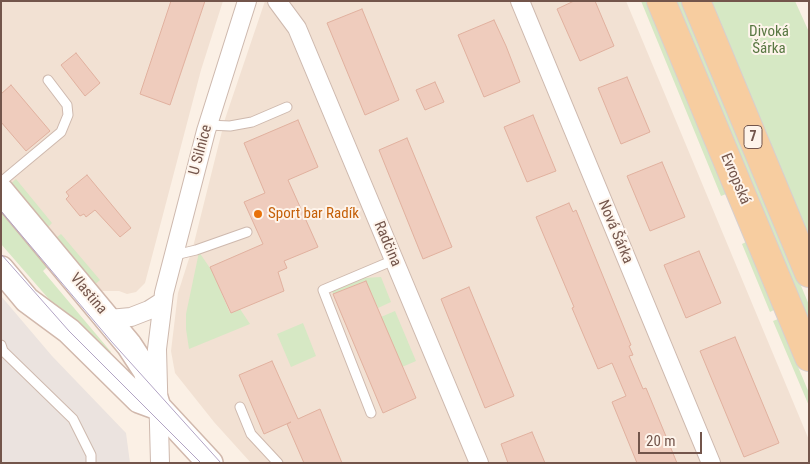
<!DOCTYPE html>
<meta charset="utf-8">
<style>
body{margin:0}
#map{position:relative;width:810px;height:464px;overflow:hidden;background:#fbf0e5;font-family:"Roboto Condensed",sans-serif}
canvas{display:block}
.frame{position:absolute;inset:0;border:2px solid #73554b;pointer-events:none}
.scale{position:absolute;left:638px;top:432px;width:64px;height:22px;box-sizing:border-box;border:2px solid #73554b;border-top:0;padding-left:6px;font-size:15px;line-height:18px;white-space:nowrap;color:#73554b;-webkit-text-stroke:4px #fef4eb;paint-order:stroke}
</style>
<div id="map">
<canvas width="810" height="464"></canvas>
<div class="frame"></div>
<div class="scale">20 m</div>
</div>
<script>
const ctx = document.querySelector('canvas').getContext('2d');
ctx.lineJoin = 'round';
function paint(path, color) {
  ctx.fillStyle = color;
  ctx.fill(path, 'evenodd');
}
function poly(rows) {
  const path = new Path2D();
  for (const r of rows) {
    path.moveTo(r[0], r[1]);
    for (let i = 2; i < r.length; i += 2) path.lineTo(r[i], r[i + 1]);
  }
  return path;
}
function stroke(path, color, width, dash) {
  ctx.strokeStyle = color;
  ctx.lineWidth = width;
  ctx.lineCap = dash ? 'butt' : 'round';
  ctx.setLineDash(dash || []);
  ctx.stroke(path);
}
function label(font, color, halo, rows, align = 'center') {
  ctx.font = font + ' "Roboto Condensed",sans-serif';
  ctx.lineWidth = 4;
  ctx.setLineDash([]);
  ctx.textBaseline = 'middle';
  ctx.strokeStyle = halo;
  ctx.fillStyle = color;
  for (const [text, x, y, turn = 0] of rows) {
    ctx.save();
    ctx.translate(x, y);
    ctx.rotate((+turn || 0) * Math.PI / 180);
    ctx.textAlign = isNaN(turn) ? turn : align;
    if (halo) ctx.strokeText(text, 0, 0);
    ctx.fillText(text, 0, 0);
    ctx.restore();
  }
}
paint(poly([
 [1,1,223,1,201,70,145,283,136,292,127,294,119,291,96,291,1,180],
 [265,1,626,1,809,440,809,463,251,463,214,422,175,373,171,351,178,293,194,243,225,119]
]), '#f2e1d3');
paint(poly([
 [1,296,52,356,126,433,130,463,1,463]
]), '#ebe3df');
paint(poly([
 [641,1,646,1,726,194,721,196],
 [673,1,683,1,809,305,809,327],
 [710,1,795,1,809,32,809,240],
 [16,179,52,223,47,228,7,187],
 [1,208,49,265,43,271,111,352,104,359,61,313,1,244],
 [61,234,100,280,92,287,56,238],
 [746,242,774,310,770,312,742,244],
 [199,252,212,271,230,313,240,309,250,324,189,349,186,329,186,314],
 [381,277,391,302,378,308,365,281,333,294,332,291,363,278],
 [395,311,416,361,402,367,381,317],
 [778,319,809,393,809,406,773,321],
 [303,323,316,356,291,367,277,334]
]), '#d6e8c4');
const building = poly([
 [171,1,205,1,170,105,140,94,171,1],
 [574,1,595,1,614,46,580,61,557,9,574,1],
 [362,9,399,100,365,115,327,23,362,9],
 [494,20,506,46,520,82,484,97,458,35,494,20],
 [76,53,100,83,85,96,61,65,76,53],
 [627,77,650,132,621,144,598,88,627,77],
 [435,82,444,102,425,110,416,90,435,82],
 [11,85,50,131,26,151,1,122,1,94,11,85],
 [533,115,556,171,527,182,504,127,533,115],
 [298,120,318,167,288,180,318,247,284,261,287,268,278,272,284,291,231,313,210,267,263,244,244,202,265,193,244,143,298,120],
 [407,138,452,247,423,259,379,150,407,138],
 [662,162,685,217,650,231,627,176,662,162],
 [87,175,131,228,120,237,95,210,86,217,84,214,80,216,66,199,69,196,66,192,87,175],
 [569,203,573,212,576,210,631,345,629,346,633,355,629,356,643,389,646,388,677,463,637,463,612,402,626,396,612,363,598,369,572,308,574,307,536,217,569,203],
 [699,251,721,303,686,318,664,265,699,251],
 [366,281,416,398,383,413,333,294,366,281],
 [469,287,514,396,485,408,441,299,469,287],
 [735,337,779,443,744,457,700,351,735,337],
 [272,361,298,419,320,409,342,463,304,463,287,424,291,422,264,434,239,375,272,361],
 [532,432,545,463,508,463,501,444,532,432]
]);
paint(building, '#efccbd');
stroke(building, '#e1b19f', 1);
const lane = poly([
 [208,125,230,126,252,122,287,107],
 [1,182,61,132,68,115,67,105,48,80],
 [175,255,196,250,247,232],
 [1,345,3,351,73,419,91,455,91,463],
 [240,407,251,434,278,463],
 [371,413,323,290,394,260]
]);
const street = poly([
 [277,1,297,28,479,463],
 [520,1,711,463],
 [109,319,131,317,149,310,163,301],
 [160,463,157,349,164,293,206,131,247,1]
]);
const secondary = poly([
 [1,191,129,345,146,371,158,407,210,463],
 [1,269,27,300,69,331,139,400,158,407]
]);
const primary = poly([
 [661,1,809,357],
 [696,1,809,273]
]);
stroke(lane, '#ceb9ae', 11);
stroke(street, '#ceb9ae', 20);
stroke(secondary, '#d1b8ac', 28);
stroke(primary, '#d8cfcd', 30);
stroke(lane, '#fff', 9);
stroke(street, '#fff', 18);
stroke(secondary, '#fff', 25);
stroke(primary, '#f7cda0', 28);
stroke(poly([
 [1,211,111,341,221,463],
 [1,254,69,331,201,463]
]), '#b2a4c4', 1);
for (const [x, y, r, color] of [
 [258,214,5,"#e8710a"]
]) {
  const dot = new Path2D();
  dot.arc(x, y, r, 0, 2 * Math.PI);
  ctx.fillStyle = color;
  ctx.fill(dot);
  stroke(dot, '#fef4eb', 2);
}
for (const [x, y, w] of [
 [753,137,18]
]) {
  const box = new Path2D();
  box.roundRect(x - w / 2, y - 11.5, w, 23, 4);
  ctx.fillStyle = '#fef4eb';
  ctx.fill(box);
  stroke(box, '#73554b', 1);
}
label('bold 14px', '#73554b', null, [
 ["7",753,137]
]);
label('15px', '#597843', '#fef4eb', [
 ["Divoká",769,32],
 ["Šárka",769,49]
]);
label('15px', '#73554b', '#fef4eb', [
 ["U Silnice",201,150,-75],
 ["Evropská",735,179,67],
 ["Nová Šárka",615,232,67],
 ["Radčina",387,244,67],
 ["Vlastina",88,294,50]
]);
label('15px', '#c56008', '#fef4eb', [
 ["Sport bar Radík",268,214]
], 'left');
</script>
